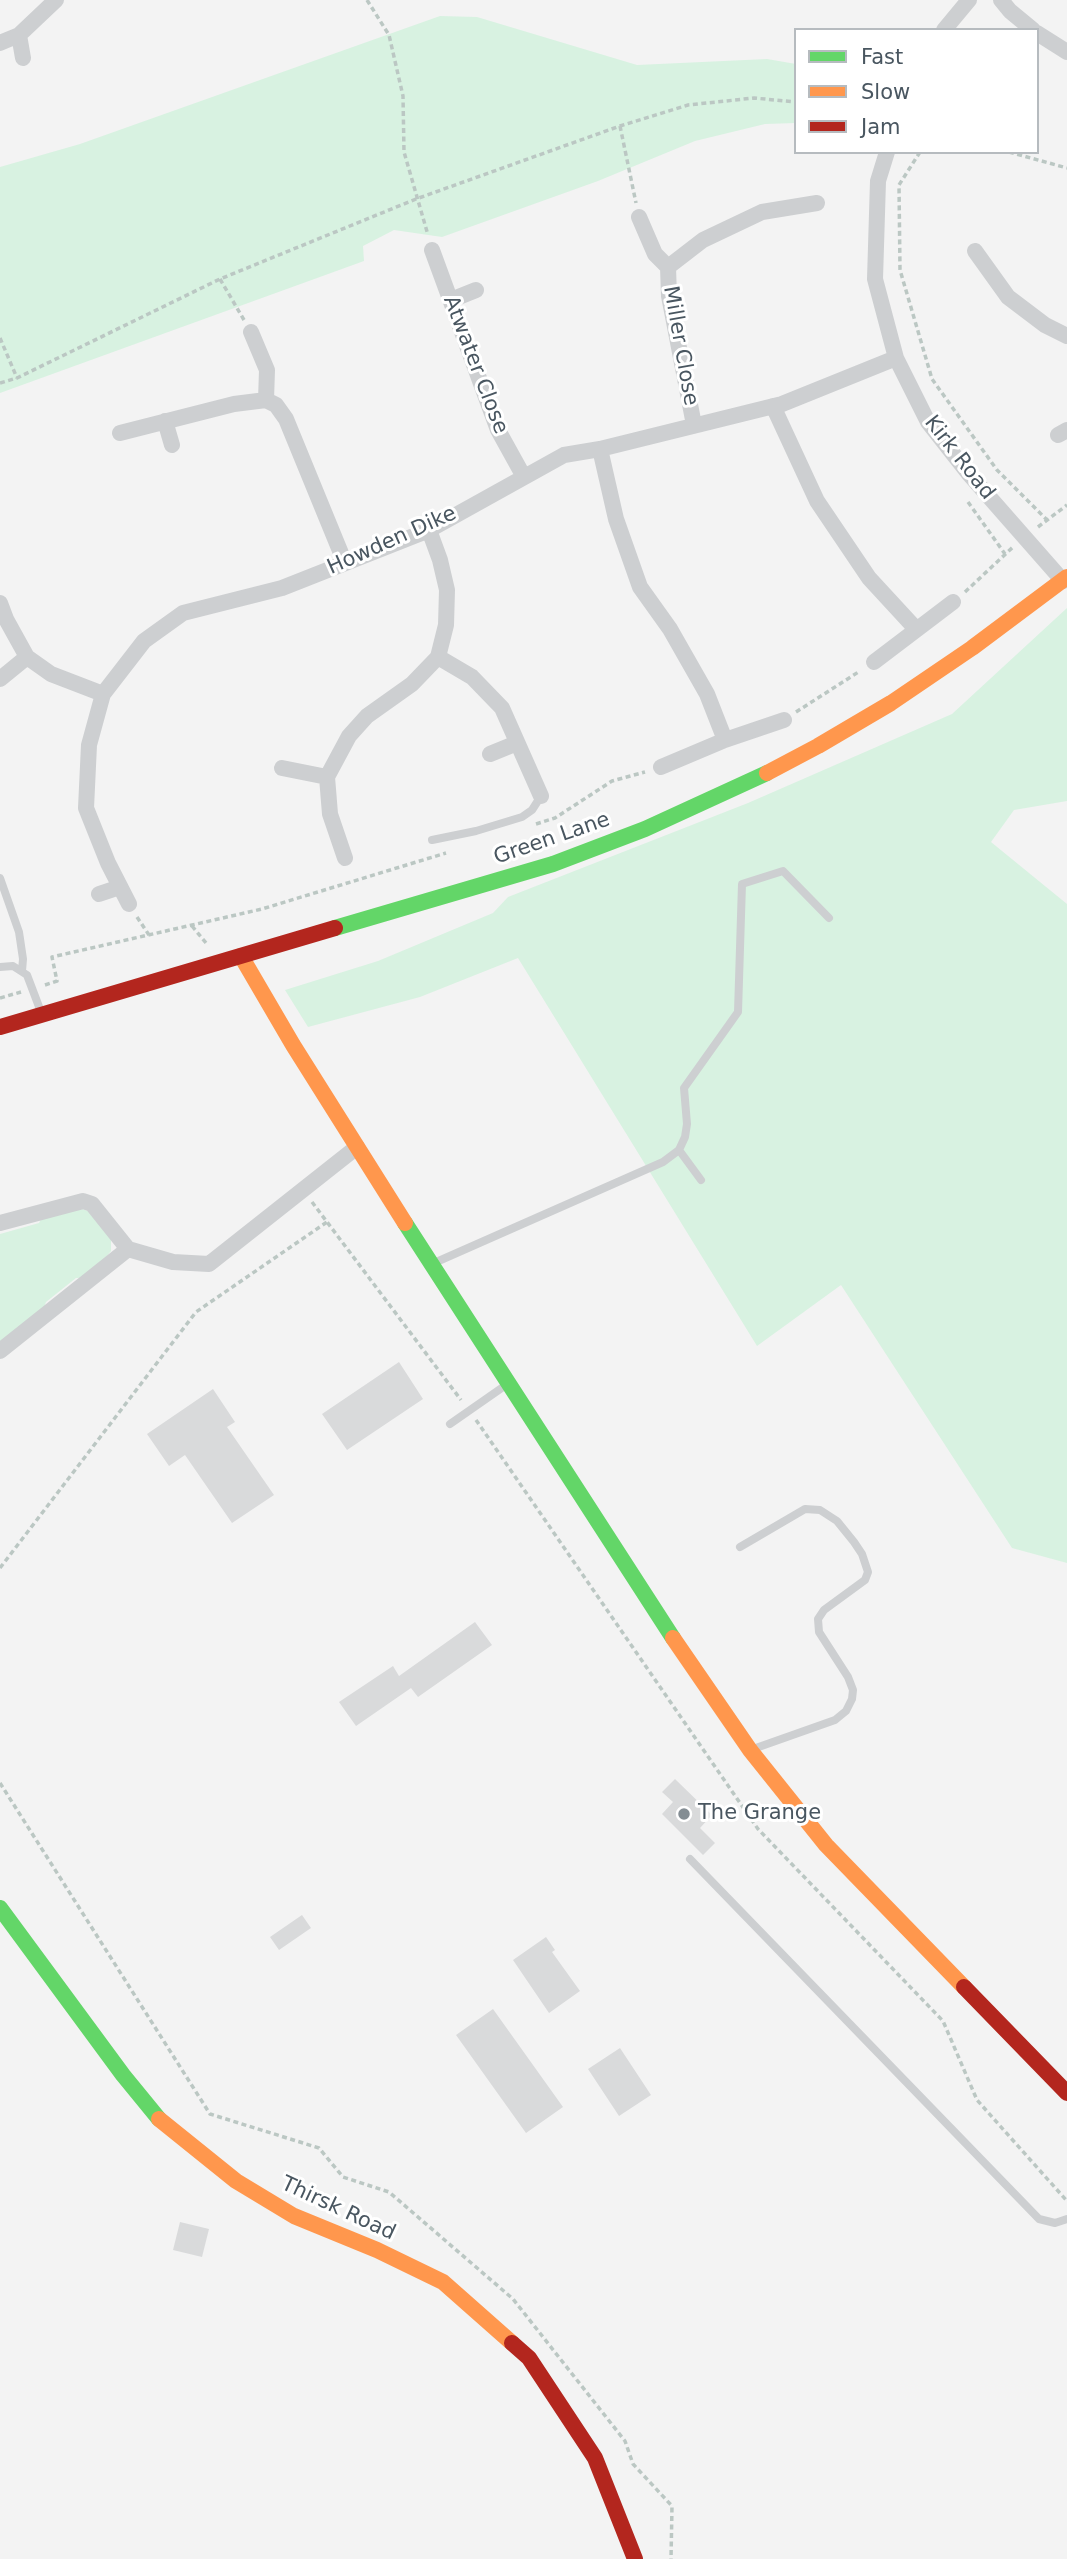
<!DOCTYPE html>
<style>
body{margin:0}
#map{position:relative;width:1067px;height:2559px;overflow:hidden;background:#f3f3f3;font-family:"DejaVu Sans",sans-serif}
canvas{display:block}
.legend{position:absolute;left:794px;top:28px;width:245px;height:126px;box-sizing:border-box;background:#fff;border:2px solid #b6bbbf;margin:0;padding:9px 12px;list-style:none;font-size:21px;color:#495660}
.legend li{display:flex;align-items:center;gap:14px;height:35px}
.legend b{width:35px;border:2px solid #b6bbbf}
</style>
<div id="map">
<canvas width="1067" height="2559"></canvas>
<ul class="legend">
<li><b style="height:9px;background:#63d668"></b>Fast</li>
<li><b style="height:9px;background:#ff974d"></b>Slow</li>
<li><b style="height:9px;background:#b3261e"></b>Jam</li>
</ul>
</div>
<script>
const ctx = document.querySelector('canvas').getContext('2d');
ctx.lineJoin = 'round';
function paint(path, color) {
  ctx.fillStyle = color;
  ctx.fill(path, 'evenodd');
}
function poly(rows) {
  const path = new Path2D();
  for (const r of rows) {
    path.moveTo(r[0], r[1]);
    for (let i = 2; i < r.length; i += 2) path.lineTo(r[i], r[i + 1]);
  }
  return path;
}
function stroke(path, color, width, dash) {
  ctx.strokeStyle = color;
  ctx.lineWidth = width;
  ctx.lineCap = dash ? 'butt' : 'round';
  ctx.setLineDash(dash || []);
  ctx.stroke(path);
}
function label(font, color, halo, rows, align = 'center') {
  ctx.font = font + ' "DejaVu Sans",sans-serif';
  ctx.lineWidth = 6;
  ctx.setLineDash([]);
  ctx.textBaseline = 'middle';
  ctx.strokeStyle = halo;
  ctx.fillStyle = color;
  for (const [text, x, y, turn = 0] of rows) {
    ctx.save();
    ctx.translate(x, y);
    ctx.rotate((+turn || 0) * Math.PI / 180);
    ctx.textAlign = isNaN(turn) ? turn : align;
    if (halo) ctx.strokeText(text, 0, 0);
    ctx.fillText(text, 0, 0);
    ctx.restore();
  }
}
paint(poly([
 [440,16,477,17,637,65,767,59,796,64,796,123,765,124,695,141,598,181,442,237,394,230,363,246,364,261,0,393,0,167,80,144],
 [1067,608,1067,801,1014,810,991,842,1067,904,1067,1563,1012,1548,841,1285,757,1346,518,958,420,997,308,1027,285,990,378,961,493,913,508,897,748,803,952,714],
 [82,1209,88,1211,111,1239,111,1251,107,1256,84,1278,76,1278,46,1302,43,1310,0,1343,0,1234,39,1223,42,1217]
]), '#d8f2e1');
paint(poly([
 [399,1362,423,1399,347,1450,322,1414],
 [213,1389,235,1422,227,1427,274,1495,232,1523,185,1455,169,1466,147,1434],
 [475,1622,492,1645,418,1697,411,1688,356,1726,339,1702,393,1666,399,1676],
 [675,1779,712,1815,700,1828,715,1843,703,1855,662,1814,673,1802,662,1792],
 [302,1915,311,1928,279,1950,270,1937],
 [546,1937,555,1950,552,1952,580,1991,549,2013,513,1960],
 [493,2009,563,2107,526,2133,456,2035],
 [620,2048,651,2095,619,2116,588,2069],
 [180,2222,209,2229,202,2257,173,2250]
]), '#d9dadb');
stroke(poly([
 [367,0,389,35,403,96,404,152,428,235],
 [620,126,636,203],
 [920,152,899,185,900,270,932,379,997,470,1047,520],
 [1009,152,1067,168],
 [220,279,244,320],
 [0,338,17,378],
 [0,383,17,378,220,279,416,199,620,126,688,105,754,98,796,102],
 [968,502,1005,554],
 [1038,527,1067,505],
 [965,592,1013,547],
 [796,712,860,671],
 [536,824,555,818,612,781,645,772],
 [137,917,149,935],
 [192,926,206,943],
 [45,985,57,981,52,957,262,909,446,853],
 [0,998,21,992],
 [312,1202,461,1400],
 [476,1420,758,1829,943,2021,977,2100,1067,2201],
 [0,1568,196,1312,327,1222],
 [0,1783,210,2114,319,2148,343,2177,389,2192,513,2299,625,2441,633,2464,672,2506,671,2559]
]), '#bbc7c3', 3.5, [5, 3.5]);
stroke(poly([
 [432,840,476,831,522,817,532,810,541,796],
 [0,878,19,932,23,959,22,971],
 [0,967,13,966,27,975,41,1012],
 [679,1150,701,1180],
 [434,1263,663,1162,679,1150,685,1137,687,1124,684,1088,738,1012,742,884,783,871,829,918],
 [450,1424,506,1385],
 [740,1547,805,1509,820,1510,837,1521,854,1542,862,1554,868,1572,865,1580,824,1610,818,1619,819,1632,848,1677,853,1690,852,1699,846,1711,835,1720,753,1749],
 [690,1859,1039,2219,1055,2223,1067,2219]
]), '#cdcfd1', 8);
stroke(poly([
 [1001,0,1010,11,1033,30],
 [944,30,969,0],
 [1037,33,1067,52],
 [19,35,56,0],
 [0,43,19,35,23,58],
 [887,152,878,181,875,279,896,358,928,422,969,474,1063,581],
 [639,217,655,254,668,267],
 [432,250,498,430,524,477],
 [975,251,1008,297,1045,325,1067,336],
 [451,300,476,290],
 [251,332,267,370,266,400],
 [773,406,817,501,869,578,916,629],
 [165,421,172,445],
 [694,425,669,296,668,267,703,240,762,212,817,203],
 [120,433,234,404,266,400,276,405,286,419,345,563],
 [1058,435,1067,430],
 [600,449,616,519,640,587,670,629,707,694,725,740,661,767],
 [0,603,6,619,27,657,51,674,103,694],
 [438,657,472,677,502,708,541,796],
 [874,662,953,602],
 [0,679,27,657],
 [725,740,784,720],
 [490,754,517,743],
 [282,768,327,777],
 [345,858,330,814,327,777,349,736,367,716,412,684,438,657,446,625,447,590,440,560,429,530],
 [99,894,120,887],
 [129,904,108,863,86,808,89,745,103,694,144,641,183,613,282,588,429,530,564,455,600,449,782,404,896,358],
 [0,1223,83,1201,92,1204,128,1249,173,1262,209,1264,357,1147],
 [0,1351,128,1249]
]), '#cdcfd1', 16);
stroke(poly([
 [335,928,553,864,645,829,767,773],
 [405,1223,673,1638],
 [0,1908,123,2075,159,2119]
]), '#63d668', 16);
stroke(poly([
 [767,773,818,746,891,703,972,648,1067,577],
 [241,956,293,1045,405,1223],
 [673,1638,750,1750,826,1845,964,1987],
 [159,2119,236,2181,294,2216,377,2250,443,2282,512,2343]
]), '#ff974d', 16);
stroke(poly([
 [0,1027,335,928],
 [964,1987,1067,2093],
 [512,2343,529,2358,595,2458,635,2559]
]), '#b3261e', 16);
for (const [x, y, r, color] of [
 [684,1814,7,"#848d93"]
]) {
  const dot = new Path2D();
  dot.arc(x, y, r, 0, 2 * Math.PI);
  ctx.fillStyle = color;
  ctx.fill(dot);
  stroke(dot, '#fff', 2.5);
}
label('21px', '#495660', '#fff', [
 ["Miller Close",680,346,80],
 ["Atwater Close",475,365,69],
 ["Kirk Road",959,458,52],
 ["Howden Dike",392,541,-24],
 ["Green Lane",552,839,-19],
 ["Thirsk Road",338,2209,25]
]);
label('21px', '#495660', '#fff', [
 ["The Grange",698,1814]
], 'left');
</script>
